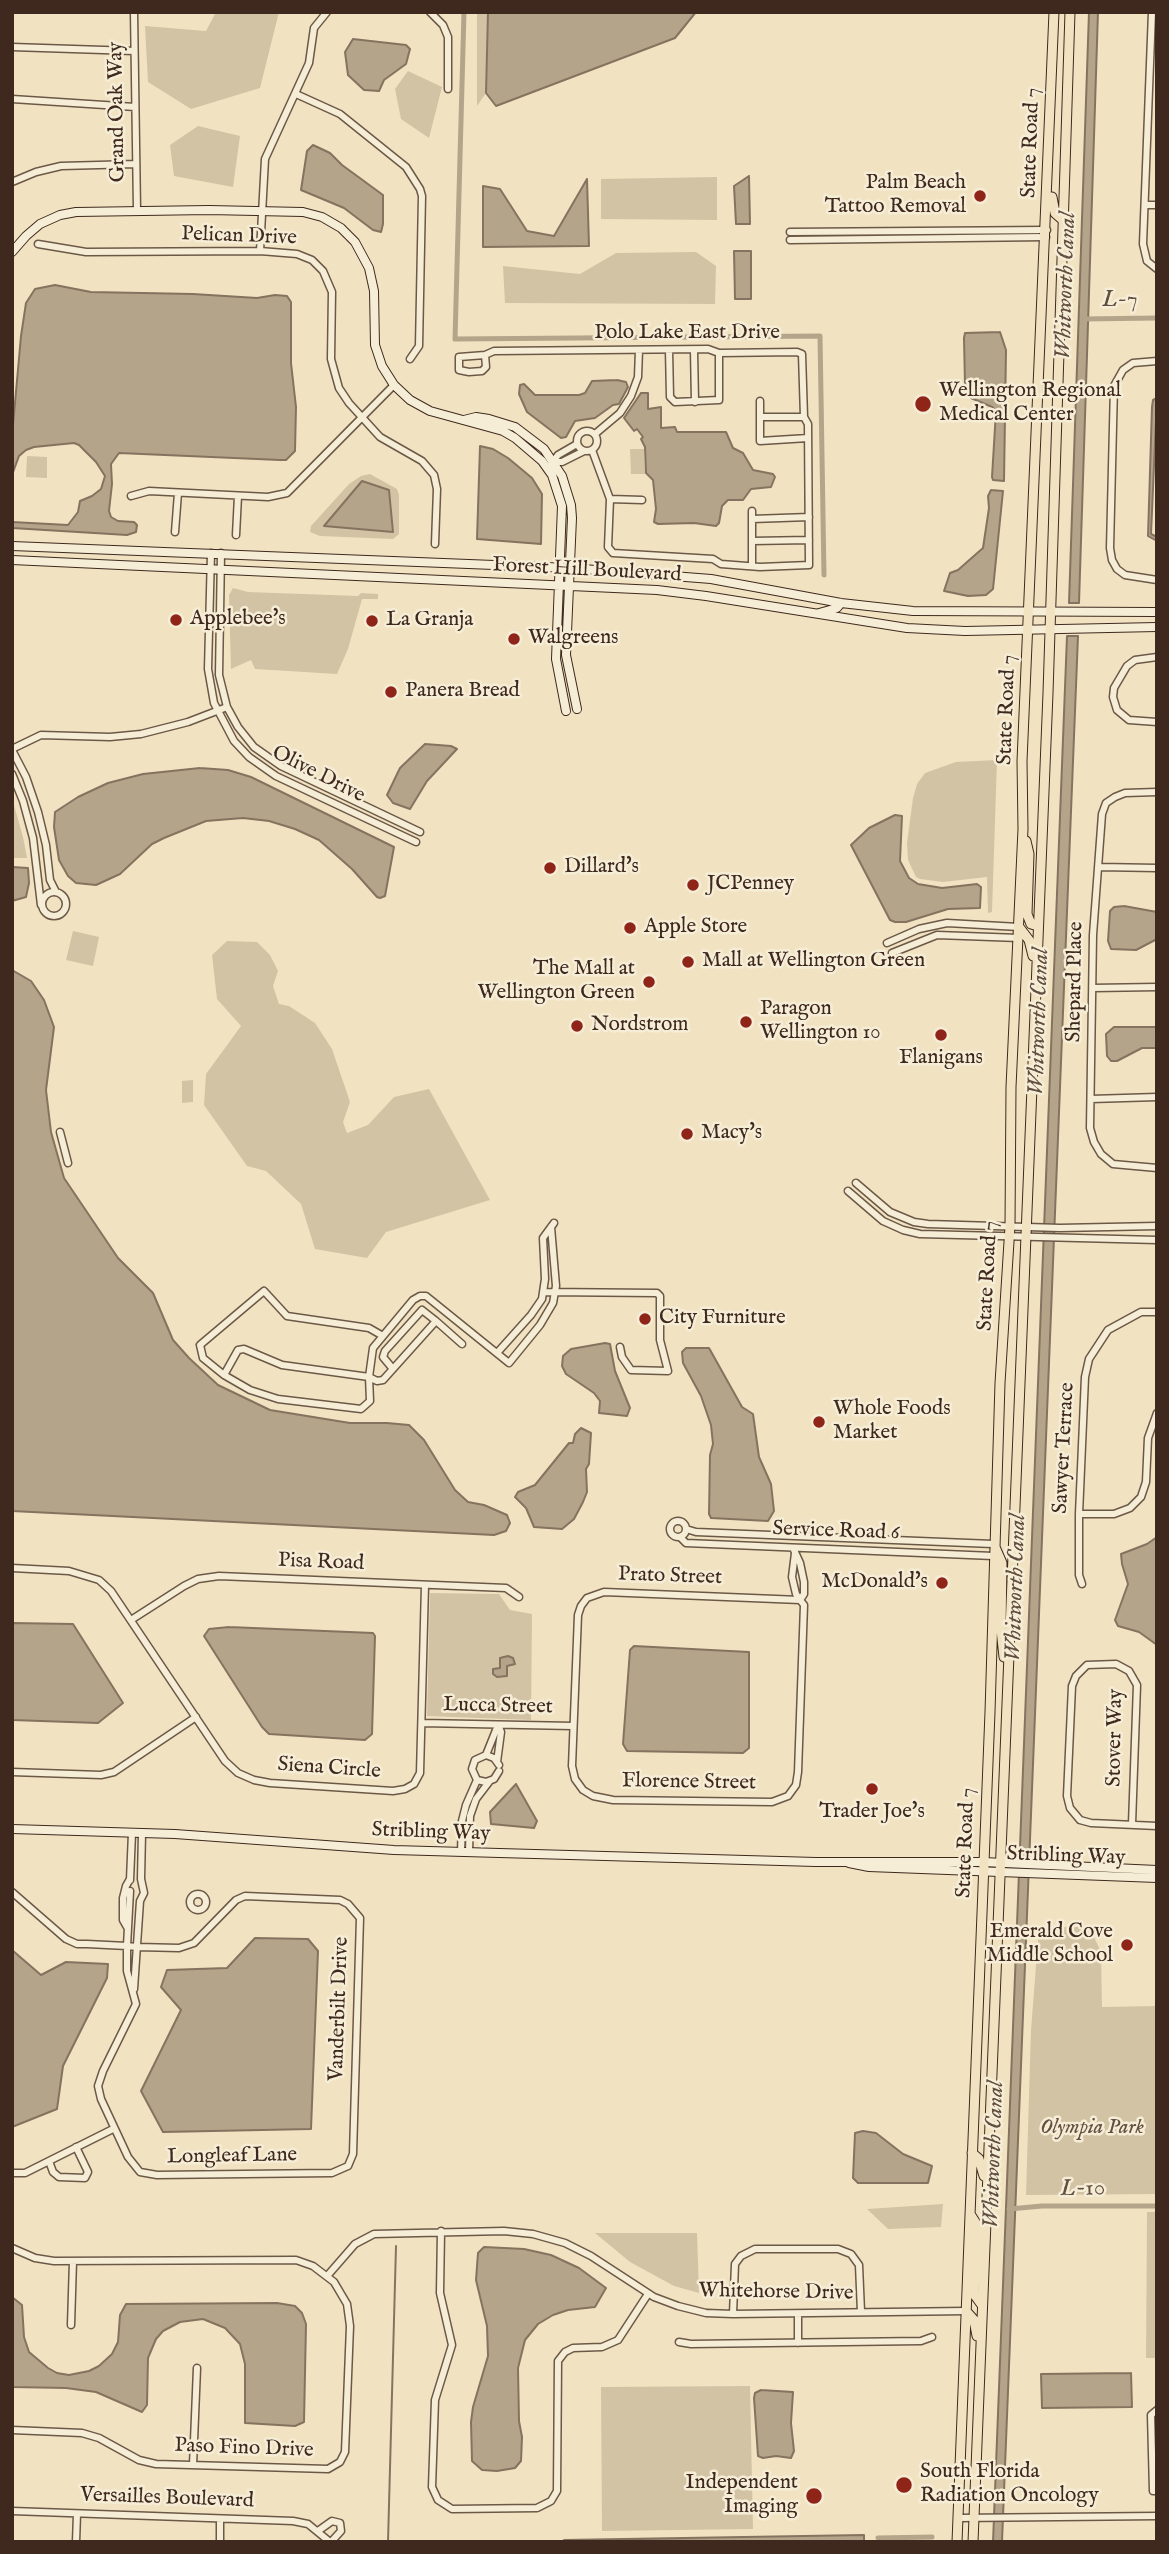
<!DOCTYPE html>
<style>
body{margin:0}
#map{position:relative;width:1169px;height:2554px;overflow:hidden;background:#f1e3c1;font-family:"IM FELL English",serif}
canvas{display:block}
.frame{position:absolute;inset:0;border:14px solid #3f291e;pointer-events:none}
</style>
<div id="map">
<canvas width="1169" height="2554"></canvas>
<div class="frame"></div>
</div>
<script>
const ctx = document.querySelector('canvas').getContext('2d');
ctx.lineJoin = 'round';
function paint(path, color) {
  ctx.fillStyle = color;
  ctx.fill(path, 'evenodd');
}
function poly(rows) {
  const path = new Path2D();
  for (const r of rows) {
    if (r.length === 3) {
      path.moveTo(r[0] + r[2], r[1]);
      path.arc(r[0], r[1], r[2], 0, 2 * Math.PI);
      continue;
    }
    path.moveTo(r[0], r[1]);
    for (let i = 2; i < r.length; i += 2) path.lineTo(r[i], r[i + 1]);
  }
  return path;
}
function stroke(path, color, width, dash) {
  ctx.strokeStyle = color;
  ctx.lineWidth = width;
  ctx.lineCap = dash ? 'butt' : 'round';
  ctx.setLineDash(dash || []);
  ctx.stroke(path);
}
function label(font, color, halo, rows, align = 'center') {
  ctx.font = font + ' "IM FELL English",serif';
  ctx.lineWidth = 5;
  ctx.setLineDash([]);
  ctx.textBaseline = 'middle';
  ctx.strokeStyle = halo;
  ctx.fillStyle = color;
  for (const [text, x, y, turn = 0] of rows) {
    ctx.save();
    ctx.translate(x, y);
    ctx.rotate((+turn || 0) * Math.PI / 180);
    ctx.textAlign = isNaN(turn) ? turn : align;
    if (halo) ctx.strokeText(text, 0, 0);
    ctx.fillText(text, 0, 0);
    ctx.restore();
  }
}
paint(poly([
 [216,12,279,12,260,88,191,109,148,82,145,26,206,31],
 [477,12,488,12,486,93,477,106],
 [408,71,442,87,429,138,401,119,395,89],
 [198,126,240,136,233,187,174,176,170,145],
 [717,177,717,220,601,219,601,179],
 [696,252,716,266,715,304,505,303,503,266,580,274,616,253],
 [630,449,644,449,645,474,631,474],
 [27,456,47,457,47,478,26,477],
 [370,474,397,489,399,495,399,534,393,539,320,536,310,532,311,526,349,484,361,476],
 [233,588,248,592,358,596,361,593,378,594,378,599,362,599,348,649,337,674,255,669,251,660,231,669,229,595],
 [997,760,992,912,988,913,987,877,943,882,920,879,916,877,908,860,907,843,913,798,917,784,925,773,956,762],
 [12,798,23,837,27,858,12,858],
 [73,931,99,937,93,966,66,960],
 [227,941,257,942,270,955,278,971,273,986,279,1004,289,1006,315,1023,332,1049,350,1102,343,1122,347,1133,368,1125,394,1097,429,1089,490,1200,386,1232,367,1258,315,1249,301,1204,266,1171,247,1166,204,1105,206,1074,241,1026,217,999,212,955],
 [193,1080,193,1102,182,1103,182,1081],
 [430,1593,499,1594,510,1610,532,1614,531,1720,427,1716],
 [1039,1927,1078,1927,1094,1937,1101,1952,1102,2007,1157,2006,1157,2194,1026,2195,1031,2030],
 [943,2204,941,2227,888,2229,867,2209],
 [1147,2212,1157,2212,1157,2358,1146,2358],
 [595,2233,697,2233,699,2293,674,2286,630,2262],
 [750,2386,753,2529,602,2531,601,2387]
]), '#d3c3a5');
const water = poly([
 [488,12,696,12,675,38,496,106,486,93,488,12],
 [1089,12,1098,12,1087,355,1079,603,1069,603,1089,12],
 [353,39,406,45,410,49,406,64,384,80,379,91,364,90,348,75,345,52,353,39],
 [313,145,330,153,342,165,383,195,383,224,381,232,373,230,344,208,301,190,307,151,313,145],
 [749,176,750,224,736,224,734,186,749,176],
 [587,179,589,246,483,247,483,186,500,189,527,231,554,236,587,179],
 [734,251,751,251,751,299,735,299,734,251],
 [55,285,91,292,193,294,257,298,275,295,287,296,291,302,291,363,296,407,295,451,286,460,280,460,119,453,111,464,112,484,109,511,111,517,118,521,134,522,137,525,136,532,127,535,12,528,12,522,68,525,78,512,80,501,92,496,101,489,105,476,96,462,79,445,74,443,34,447,26,450,19,456,12,475,12,436,21,336,26,303,35,289,55,285],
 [1000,332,1006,350,1004,481,993,480,992,477,996,411,992,407,971,398,965,385,964,338,965,333,1000,332],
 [617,380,626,382,628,387,619,404,613,405,595,418,575,421,566,437,561,438,527,412,519,394,520,385,524,384,535,395,579,395,585,393,592,381,617,380],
 [641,393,648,393,648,409,661,407,661,428,675,427,677,432,726,432,733,448,743,453,753,470,773,474,775,477,771,487,751,489,743,500,728,500,722,506,719,523,716,526,694,523,658,524,654,522,656,509,653,480,646,473,645,447,641,439,643,437,637,429,634,431,624,418,641,393],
 [1157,398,1151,534,1157,537,1157,541,1148,536,1152,407,1153,400,1157,398],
 [480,446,493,449,508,458,532,478,542,494,541,544,477,539,480,446],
 [362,481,389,490,393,532,324,526,362,481],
 [991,490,1003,491,993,589,986,595,968,596,944,591,950,573,958,570,983,548,989,508,988,496,991,490],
 [1067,636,1078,636,1002,2542,993,2542,1067,636],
 [425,744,451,746,457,749,427,781,410,809,393,803,387,795,400,768,425,744],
 [200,768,228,770,251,777,394,847,385,896,380,898,377,897,352,869,319,840,295,829,269,821,243,818,206,821,164,838,152,844,120,874,96,885,76,883,68,876,59,860,54,827,55,812,78,797,108,783,143,774,200,768],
 [895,815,902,816,900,861,909,878,918,884,942,888,977,884,981,887,980,908,948,909,906,922,895,922,890,920,851,845,869,828,895,815],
 [12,867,28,868,29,883,26,897,12,901,12,867],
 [1124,906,1157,912,1157,939,1136,950,1111,949,1108,941,1110,911,1114,907,1124,906],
 [12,970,31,981,44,1000,54,1027,46,1090,51,1132,64,1178,118,1258,153,1293,173,1340,189,1358,218,1385,270,1410,350,1423,387,1423,409,1425,424,1440,455,1490,468,1502,484,1505,507,1515,510,1523,506,1531,494,1535,12,1511,12,970],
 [1114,1027,1157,1027,1157,1048,1142,1048,1117,1061,1111,1061,1107,1056,1106,1034,1114,1027],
 [605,1343,610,1344,615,1371,630,1408,627,1416,599,1413,600,1401,594,1393,566,1374,562,1366,563,1356,571,1349,605,1343],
 [686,1348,709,1348,742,1407,753,1414,759,1457,771,1484,774,1511,768,1521,711,1518,709,1514,710,1455,713,1444,711,1425,701,1396,683,1363,682,1352,686,1348],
 [581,1428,591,1433,589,1464,586,1469,587,1492,583,1502,574,1519,562,1529,534,1527,526,1508,515,1497,518,1492,535,1485,569,1443,573,1443,575,1434,581,1428],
 [1157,1537,1157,1645,1139,1632,1118,1626,1115,1620,1128,1584,1122,1564,1121,1554,1147,1544,1157,1537],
 [12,1623,73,1624,123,1703,98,1723,12,1720,12,1623],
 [229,1627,373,1633,375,1636,372,1734,365,1740,269,1734,262,1727,204,1636,209,1629,229,1627],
 [634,1646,749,1652,749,1748,743,1753,627,1751,623,1744,630,1650,634,1646],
 [508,1656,513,1658,515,1664,507,1666,507,1676,497,1677,493,1674,493,1669,500,1668,500,1658,508,1656],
 [516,1784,537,1821,534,1828,491,1824,490,1812,516,1784],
 [255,1938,308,1939,318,1951,311,2129,163,2132,141,2091,181,2010,161,1987,167,1970,227,1968,255,1938],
 [12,1950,41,1975,66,1962,108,1964,107,1978,63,2066,57,2109,12,2127,12,1950],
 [863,2131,876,2133,903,2154,932,2166,928,2183,858,2183,853,2178,855,2133,863,2131],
 [484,2247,524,2249,551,2255,579,2268,606,2288,595,2307,568,2310,553,2315,538,2324,525,2340,518,2368,519,2421,522,2437,521,2461,515,2468,497,2471,482,2470,472,2461,471,2422,473,2407,488,2356,487,2326,476,2280,478,2253,484,2247],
 [12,2297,22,2305,24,2337,29,2352,48,2368,57,2373,69,2375,89,2371,99,2366,112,2354,118,2342,120,2315,126,2304,277,2303,295,2306,302,2313,306,2324,304,2422,295,2426,245,2423,245,2364,240,2344,225,2328,203,2319,180,2322,163,2331,156,2339,148,2358,147,2405,142,2412,96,2392,66,2388,12,2387,12,2297],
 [1131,2373,1132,2407,1042,2408,1041,2374,1131,2373],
 [761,2390,793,2392,791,2423,794,2451,791,2458,776,2456,763,2458,758,2456,754,2398,755,2393,761,2390],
 [864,2535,864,2542,564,2540,864,2535]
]);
paint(water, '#b4a48a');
stroke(water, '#85735f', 2);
stroke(poly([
 [388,2542,396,2246]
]), '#85735f', 2);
stroke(poly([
 [464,12,455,339,820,336,824,575],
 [1083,319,1157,318],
 [1009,2209,1042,2206,1157,2206],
 [878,2538,932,2537]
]), '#b4a48a', 5);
const street = poly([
 [134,12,137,210],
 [430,12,443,25,448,37,448,89],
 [1152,12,1143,244,1147,261,1157,269],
 [12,47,134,51],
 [296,94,340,114,406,167,420,189,422,196,419,346,410,359],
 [12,99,135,107],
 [12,182,36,172,61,166,136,164],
 [1145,205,1157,205],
 [790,232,1047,230],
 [790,240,1046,237],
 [38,244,86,252,260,251,297,254,312,260,323,271,332,292,331,359,339,388,349,403,380,437,422,461,434,475,437,489,435,544],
 [260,251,265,159,309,63,314,28,327,12],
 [669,350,670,397,675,402,719,400,719,353],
 [694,350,695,402],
 [485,355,486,367,482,371,469,372,459,370,459,357,485,355,494,351,708,349,719,353,797,352,802,354,804,417,808,424,809,565,760,567,721,564,713,559,613,553,608,547,610,499,592,450],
 [1157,361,1133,363,1123,370,1114,386,1110,548,1112,560,1117,569,1125,575,1157,580],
 [760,401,760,441,808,438],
 [760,417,804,417],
 [587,441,10],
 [595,434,620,413,631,396,638,377,639,350],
 [555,462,562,462,584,451],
 [551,464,558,455,577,444],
 [131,496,149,491,268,497,287,493,394,385],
 [610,499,642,500],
 [752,511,752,566],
 [752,519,809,517],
 [175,532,178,493],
 [236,535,238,496],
 [752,541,809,540],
 [211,553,208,669,214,703,234,741,249,757,276,776,416,842],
 [221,553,219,675,227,707,238,727,254,747,281,766,420,832],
 [1157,657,1135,660,1127,666,1114,688,1113,697,1117,710,1129,720,1157,722],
 [12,749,41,735,110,737,141,734,188,722,227,707],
 [12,750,26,777,38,812,46,845,50,880,56,892],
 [12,774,23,801,33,838,41,905],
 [1157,792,1125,793,1115,797,1106,803,1102,814,1093,935,1090,1128,1094,1142,1101,1154,1113,1164,1157,1168],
 [1099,867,1157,868],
 [54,904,12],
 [887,943,919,929,947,923,1019,927],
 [892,953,937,935,1019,938],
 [1093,988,1157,987],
 [1091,1099,1157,1097],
 [60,1132,68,1163],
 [856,1183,890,1212,914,1222,928,1224,1060,1228,1157,1226],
 [848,1191,883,1221,903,1230,920,1234,1157,1240],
 [545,1292,657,1293,660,1296,660,1340,668,1371,631,1370,622,1357,620,1347],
 [383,1336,369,1328,287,1316,264,1291,200,1345,203,1358,224,1375,250,1390,278,1399,361,1409,370,1401,369,1377,373,1348,413,1300,420,1296,426,1296,509,1363,540,1325,553,1303,556,1286,551,1227],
 [497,1353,531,1315,542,1299,545,1279,543,1238,554,1223],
 [393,1369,383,1357,385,1351,422,1310,436,1321],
 [224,1375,238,1350,244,1349,282,1365,369,1377,377,1381,383,1380,436,1321,462,1344],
 [1079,1514,1114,1514,1130,1508,1141,1497,1146,1482,1148,1438,1157,1413],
 [678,1529,8],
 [686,1529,696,1532,993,1544],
 [680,1537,686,1543,993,1556],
 [794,1550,800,1563,804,1582,804,1594,800,1600],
 [795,1553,792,1577,796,1594,800,1600,804,1605,798,1772,796,1785,788,1796,772,1802,613,1800,593,1796,583,1790,575,1779,572,1766,578,1615,581,1606,587,1598,604,1592,800,1600],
 [12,1568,69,1571,99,1580,111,1591,225,1761,238,1773,254,1780,270,1783,393,1791,405,1789,414,1784,420,1773,425,1585],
 [1082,1584,1079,1575,1079,1514,1085,1377,1089,1359,1108,1330,1141,1312,1157,1312],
 [131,1620,184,1586,198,1579,219,1576,506,1588,519,1597],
 [422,1723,573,1726],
 [486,1755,498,1725],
 [497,1762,501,1732,498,1725],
 [499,1771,494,1779,486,1782,477,1780,472,1769,475,1760,486,1755,494,1758,499,1765],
 [12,1772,101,1775,114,1772,196,1717],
 [1132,1824,1137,1685,1129,1671,1116,1664,1087,1665,1076,1676,1072,1686,1067,1796,1070,1808,1080,1820,1091,1823,1157,1826],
 [461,1852,462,1821,466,1805,477,1780],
 [469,1852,470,1816,476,1799,489,1782],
 [130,1880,132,1833],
 [12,1892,66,1939,77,1944,87,1944,127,1946,137,1947,179,1948,194,1943,236,1900,245,1896,340,1900,348,1904,360,1918,353,2154,348,2166,332,2173,157,2175,140,2172,128,2157,101,2099,98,2086,103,2071,136,2004,127,1971,127,1946,130,1891],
 [198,1902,8],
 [127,1927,123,1920,123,1898,126,1886,130,1879],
 [134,1989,140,1901,144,1893,141,1879,142,1833],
 [49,2161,53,2172,59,2177,85,2178,88,2172,76,2147],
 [12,2173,25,2173,113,2129],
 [441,2231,440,2293,452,2345,435,2400,432,2487,438,2500,452,2509,537,2508,551,2501,557,2491,558,2361,565,2352,573,2348,602,2347,618,2340,648,2294],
 [12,2248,35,2258,54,2261,296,2260,313,2266,334,2282,347,2304,350,2326,345,2452,340,2462,328,2469,156,2464,139,2460,99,2438,82,2433,12,2430],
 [328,2275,355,2244,374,2234,504,2231,533,2234,565,2243,591,2256,654,2297,678,2306,706,2313,733,2314,966,2311],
 [733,2314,735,2264,741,2256,755,2249,838,2249,851,2254,859,2265,861,2312],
 [798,2314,798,2343],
 [71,2325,73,2261],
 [679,2342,691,2344,921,2341,932,2337],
 [1157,2410,1151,2415,1153,2491,1157,2491],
 [193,2465,197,2368],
 [12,2511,293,2521,308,2524,330,2542],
 [958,2518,1157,2516],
 [318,2531,332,2521,340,2523,341,2531,331,2542],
 [76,2542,77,2514],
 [220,2542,220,2519]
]);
const secondary = poly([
 [12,252,26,236,40,224,60,215,76,212,209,210,303,212,322,217,341,228,355,242,369,268,374,291,375,345,382,366,394,385,410,400,430,411,503,431,515,438,542,461,552,475,562,506,556,659,566,711],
 [464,420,476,417,489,419,515,427,544,449,562,476,571,505,572,518,566,655,577,709],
 [12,546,570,568,711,579,841,603,913,611,1157,612],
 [12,560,657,590,706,596,907,628,965,631,1157,627],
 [819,613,837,608,841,603],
 [12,1829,175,1834,394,1850,816,1862,983,1862,1157,1870],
 [849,1863,869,1867,1157,1878]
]);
const primary = poly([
 [1052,197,1055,213,1063,220],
 [1026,841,1029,854,1027,914,1031,924,1038,926],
 [1019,927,1029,940,1033,956],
 [995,1547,1002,1563,1001,1629,1004,1657],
 [972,2153,979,2159,984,2176],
 [970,2214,977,2225,974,2294,982,2305],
 [966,2311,974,2320,977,2336],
 [957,2542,990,1712,1000,1383,1010,1226,1011,1087,1023,829,1022,761,1054,12],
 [973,2542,1048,693,1070,12]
]);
stroke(street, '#6c5847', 9);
stroke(secondary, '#3f291e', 10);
stroke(primary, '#3f291e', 11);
stroke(street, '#f6edd7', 6);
stroke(secondary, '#f6edd7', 8);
stroke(primary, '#f1e3c1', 9);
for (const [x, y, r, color] of [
 [980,196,7,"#8f2418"],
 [923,404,9,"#8f2418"],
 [176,620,7,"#8f2418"],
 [372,621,7,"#8f2418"],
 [514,639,7,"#8f2418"],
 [391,692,7,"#8f2418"],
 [550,868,7,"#8f2418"],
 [693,885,7,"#8f2418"],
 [630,928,7,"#8f2418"],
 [688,962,7,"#8f2418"],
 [649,982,7,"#8f2418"],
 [746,1022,7,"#8f2418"],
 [577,1026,7,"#8f2418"],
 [941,1035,7,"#8f2418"],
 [687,1134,7,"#8f2418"],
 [645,1319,7,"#8f2418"],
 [819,1422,7,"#8f2418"],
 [942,1583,7,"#8f2418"],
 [872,1789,7,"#8f2418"],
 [1127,1945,7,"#8f2418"],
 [904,2485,9,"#8f2418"],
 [814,2496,9,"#8f2418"]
]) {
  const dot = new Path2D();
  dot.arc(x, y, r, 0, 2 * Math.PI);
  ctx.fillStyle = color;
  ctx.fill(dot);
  stroke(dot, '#f6edd7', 2.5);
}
label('21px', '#3f291e', '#f6edd7', [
 ["Grand Oak Way",118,112,-91],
 ["State Road 7",1032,143,-88],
 ["Pelican Drive",239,237,2],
 ["Polo Lake East Drive",687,334],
 ["Forest Hill Boulevard",587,571,3],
 ["State Road 7",1008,710,-88],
 ["Olive Drive",318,775,27],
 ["Shepard Place",1076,982,-89],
 ["State Road 7",989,1276,-87],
 ["Sawyer Terrace",1065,1448,-87],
 ["Service Road 6",836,1532,2],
 ["Pisa Road",321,1563,2],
 ["Prato Street",670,1577,2],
 ["Lucca Street",498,1707,1],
 ["Stover Way",1116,1738,-89],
 ["Siena Circle",329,1769,4],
 ["Florence Street",689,1783,1],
 ["Stribling Way",431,1833,2],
 ["State Road 7",967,1843,-88],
 ["Stribling Way",1066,1857,2],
 ["Vanderbilt Drive",340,2009,-88],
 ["Longleaf Lane",232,2157,-1],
 ["Whitehorse Drive",776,2293,1],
 ["Paso Fino Drive",244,2449,2],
 ["Versailles Boulevard",167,2499,2]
]);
label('21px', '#3f291e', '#f6edd7', [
 ["Palm Beach",966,184,"right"],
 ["Tattoo Removal",966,208,"right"],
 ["Wellington Regional",939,392],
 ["Medical Center",939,416],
 ["Applebee's",190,620],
 ["La Granja",386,621],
 ["Walgreens",528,639],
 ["Panera Bread",405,692],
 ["Dillard's",564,868],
 ["JCPenney",707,885],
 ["Apple Store",644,928],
 ["Mall at Wellington Green",702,962],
 ["The Mall at",635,970,"right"],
 ["Wellington Green",635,994,"right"],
 ["Paragon",760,1010],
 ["Wellington 10",760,1034],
 ["Nordstrom",591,1026],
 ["Flanigans",941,1059,"center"],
 ["Macy's",701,1134],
 ["City Furniture",659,1319],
 ["Whole Foods",833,1410],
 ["Market",833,1434],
 ["McDonald's",928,1583,"right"],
 ["Trader Joe's",872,1813,"center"],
 ["Emerald Cove",1113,1933,"right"],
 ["Middle School",1113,1957,"right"],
 ["South Florida",920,2473],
 ["Radiation Oncology",920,2497],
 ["Independent",798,2484,"right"],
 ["Imaging",798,2508,"right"]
], 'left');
label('italic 21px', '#645040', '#f6edd7', [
 ["Olympia Park",1092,2129]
]);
label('italic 23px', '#624e3e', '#f6edd7', [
 ["Whitworth Canal",1067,286,-88],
 ["L-7",1120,301],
 ["Whitworth Canal",1040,1022,-88],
 ["Whitworth Canal",1017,1588,-88],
 ["Whitworth Canal",995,2155,-88],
 ["L-10",1083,2190,-1]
]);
</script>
